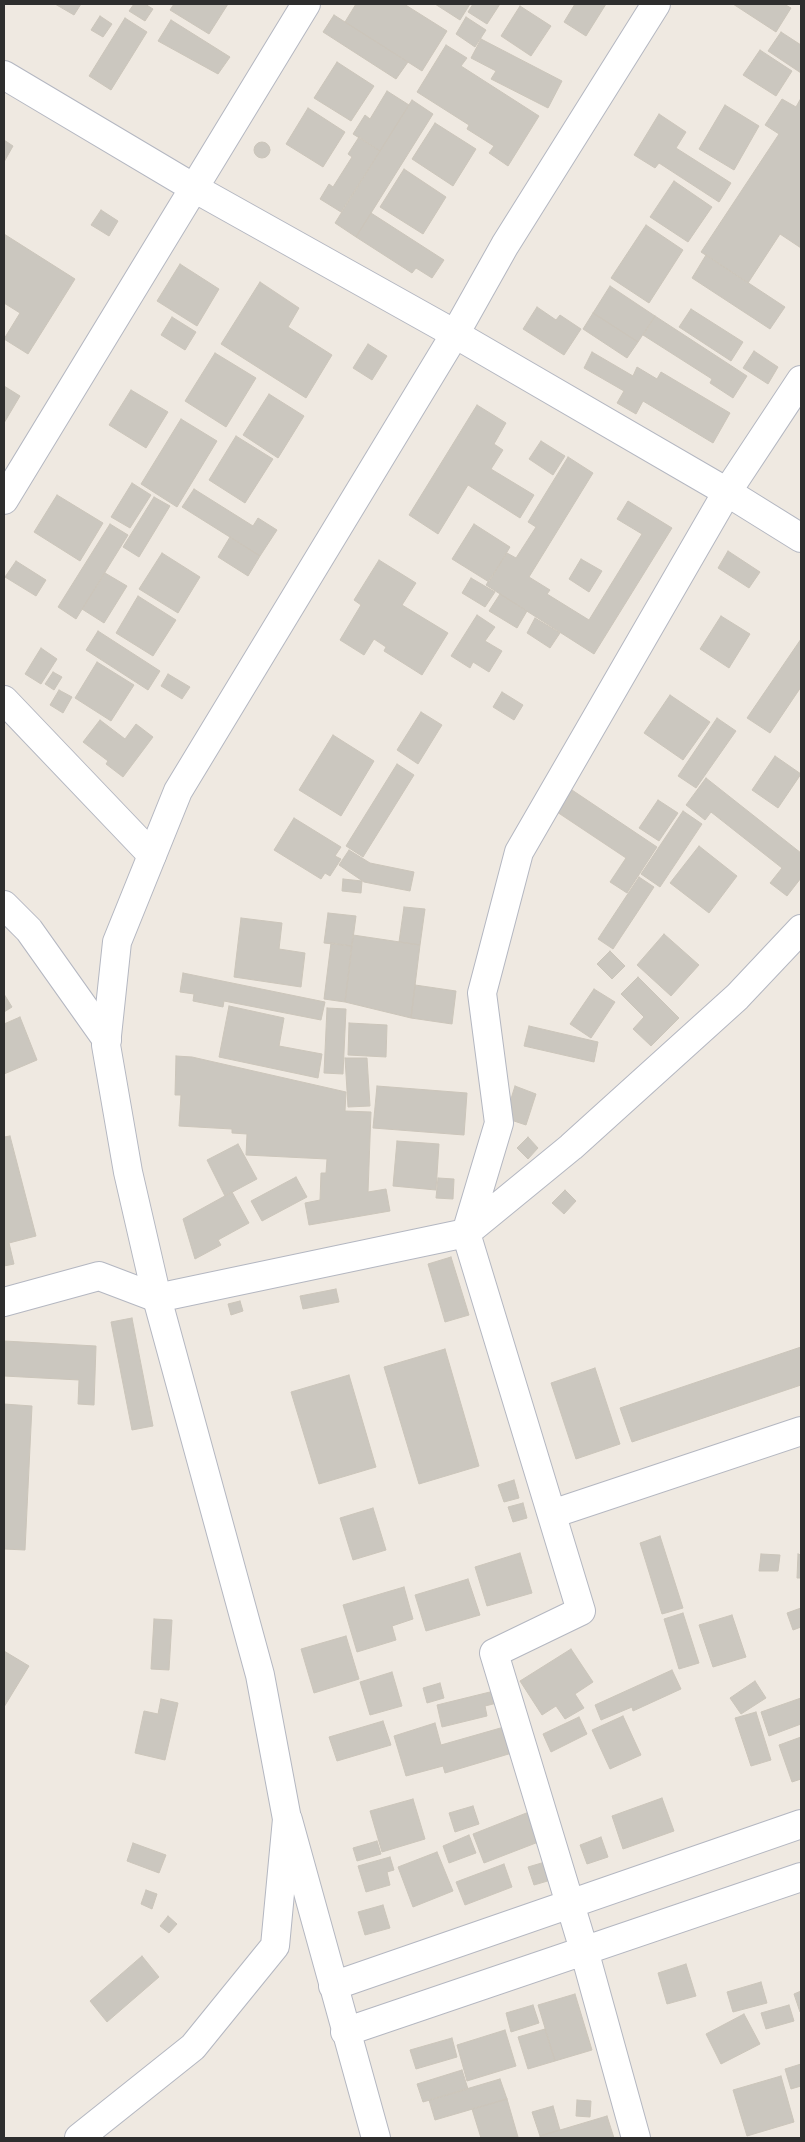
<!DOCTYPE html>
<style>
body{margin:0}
#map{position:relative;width:805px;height:2142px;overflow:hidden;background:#efe9e1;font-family:Rubik,sans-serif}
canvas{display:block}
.frame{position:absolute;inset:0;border:5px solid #2e2e2e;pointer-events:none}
</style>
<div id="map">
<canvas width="805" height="2142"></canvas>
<div class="frame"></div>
</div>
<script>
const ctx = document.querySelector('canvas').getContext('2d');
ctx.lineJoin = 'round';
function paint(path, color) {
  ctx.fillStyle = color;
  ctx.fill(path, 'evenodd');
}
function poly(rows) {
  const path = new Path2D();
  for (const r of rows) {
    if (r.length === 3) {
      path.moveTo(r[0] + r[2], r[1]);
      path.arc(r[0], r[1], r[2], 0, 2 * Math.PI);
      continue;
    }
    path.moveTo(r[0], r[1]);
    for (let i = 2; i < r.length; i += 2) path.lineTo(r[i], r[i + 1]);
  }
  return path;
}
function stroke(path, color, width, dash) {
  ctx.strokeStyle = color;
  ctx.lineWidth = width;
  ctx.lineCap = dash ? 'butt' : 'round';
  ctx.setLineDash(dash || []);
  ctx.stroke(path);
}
const building = poly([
 [55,4,81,4,74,15,55,4],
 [134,4,145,4,153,9,145,21,129,11,134,4],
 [174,4,228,4,209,34,170,10,174,4],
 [356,4,404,4,447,31,422,71,345,22,356,4],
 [435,4,470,4,460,20,435,4],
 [473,4,500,4,487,24,468,12,473,4],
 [575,4,606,4,586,36,564,22,575,4],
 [733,4,784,4,791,8,776,32,733,4],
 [520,6,551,26,531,56,501,36,520,6],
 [334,15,408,62,396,79,323,32,334,15],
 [100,16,112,24,103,37,91,30,100,16],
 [466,17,486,30,475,47,456,34,466,17],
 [125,18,147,32,111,90,89,76,125,18],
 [171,20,230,57,218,74,158,41,171,20],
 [781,32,801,45,801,73,768,51,781,32],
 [481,39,562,81,548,108,491,79,496,71,471,58,481,39],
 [446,45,467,58,461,66,539,116,508,166,489,153,494,146,467,129,469,125,417,92,446,45],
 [760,50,792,71,776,96,743,75,760,50],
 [337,62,374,86,351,121,314,98,337,62],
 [387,91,409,105,380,151,353,134,365,115,370,119,387,91],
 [801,98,801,248,780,234,748,283,701,252,779,134,765,125,782,99,796,107,801,98],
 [412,100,433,114,356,237,335,223,412,100],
 [725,105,759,126,734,170,699,149,725,105],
 [308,108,345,132,323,167,286,144,308,108],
 [659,114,686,132,676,148,731,183,719,202,659,163,655,168,634,155,659,114],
 [435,123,476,149,453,186,412,159,435,123],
 [359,137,380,151,341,212,320,199,329,184,333,187,352,157,348,154,359,137],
 [4,140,13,146,4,162,4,140],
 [262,150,8],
 [404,169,446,197,423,234,380,207,404,169],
 [674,181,712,207,688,242,650,217,674,181],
 [101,210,118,221,109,236,91,225,101,210],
 [371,213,444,260,432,278,416,268,412,273,356,237,371,213],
 [646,225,683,250,649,303,611,278,646,225],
 [4,234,75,279,28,354,4,339,20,313,4,303,4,234],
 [706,255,785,307,770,329,692,278,706,255],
 [180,264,219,289,197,326,157,301,180,264],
 [260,282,299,308,288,327,332,355,306,398,221,344,260,282],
 [610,286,655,316,638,342,593,313,610,286],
 [537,307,556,320,560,315,581,329,564,355,523,329,537,307],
 [691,309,743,342,731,361,679,327,691,309],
 [593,313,638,342,627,358,583,329,593,313],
 [655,316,747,376,733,398,710,383,712,379,643,335,655,316],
 [172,317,196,332,185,350,161,335,172,317],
 [368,344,387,356,372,380,353,368,368,344],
 [754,351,778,367,768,384,743,368,754,351],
 [592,352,633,376,637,367,657,379,661,372,730,413,713,443,643,401,636,414,617,403,624,391,584,368,592,352],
 [215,353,256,378,226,427,185,401,215,353],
 [4,386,20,396,4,423,4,386],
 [131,390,168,412,146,448,109,425,131,390],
 [269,394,304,416,278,458,243,435,269,394],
 [477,405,506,423,494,444,503,450,491,469,534,495,520,518,468,485,438,534,409,515,477,405],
 [181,419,217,441,177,507,141,484,181,419],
 [236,436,273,459,245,503,209,480,236,436],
 [541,441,565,456,553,475,529,459,541,441],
 [568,457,593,473,529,577,550,590,547,594,589,620,642,534,617,519,628,501,672,528,594,654,486,585,507,553,516,558,536,527,528,522,568,457],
 [132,483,151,495,130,528,111,517,132,483],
 [194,489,253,526,258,518,277,530,260,556,182,507,194,489],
 [57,495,103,523,80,561,34,532,57,495],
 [154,497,170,506,139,557,123,547,154,497],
 [110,524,128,535,76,619,58,607,110,524],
 [474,524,510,547,489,582,452,559,474,524],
 [230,537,260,556,248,576,218,557,230,537],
 [728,551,760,572,749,588,718,568,728,551],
 [162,553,200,577,178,613,139,589,162,553],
 [581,559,602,571,589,592,569,579,581,559],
 [379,560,416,583,402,605,448,633,422,675,384,651,386,647,374,639,364,655,340,640,361,605,354,600,379,560],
 [16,561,46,580,36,596,5,577,16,561],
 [105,573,127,586,104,623,82,609,105,573],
 [471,578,495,592,485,607,462,593,471,578],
 [500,594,527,611,517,628,489,611,500,594],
 [138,596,176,620,153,656,116,633,138,596],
 [477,615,495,627,485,641,502,651,489,672,473,662,470,668,451,656,477,615],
 [721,616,750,634,729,668,700,649,721,616],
 [535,618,560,633,550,648,527,633,535,618],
 [98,631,160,671,148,690,86,650,98,631],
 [801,639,801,687,770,733,747,718,801,639],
 [41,648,57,659,41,684,25,674,41,648],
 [97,662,134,685,111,721,75,698,97,662],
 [53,672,62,677,54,690,45,684,53,672],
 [168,674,190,687,182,699,161,686,168,674],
 [59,690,72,697,63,713,50,705,59,690],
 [502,692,523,705,514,720,493,707,502,692],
 [670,695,710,722,683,760,644,733,670,695],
 [421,712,442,725,418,764,397,750,421,712],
 [717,718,736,731,696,788,678,776,717,718],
 [100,720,125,739,136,724,153,737,123,777,106,764,108,761,83,742,100,720],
 [333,735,374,761,341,816,299,790,333,735],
 [775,756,801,774,778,808,752,790,775,756],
 [397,764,414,775,363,857,346,846,397,764],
 [706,778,801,853,801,878,787,896,770,883,782,868,711,812,705,820,686,805,706,778],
 [569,788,657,847,627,893,610,882,626,858,554,810,569,788],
 [658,800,678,813,659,841,639,828,658,800],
 [683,811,702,824,660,887,641,874,683,811],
 [294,818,341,847,335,856,341,859,330,876,325,873,321,879,274,850,294,818],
 [699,846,737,876,709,913,670,883,699,846],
 [349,850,370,863,414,872,410,891,364,882,339,865,349,850],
 [639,877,654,887,613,949,598,939,639,877],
 [343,879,362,881,361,893,342,891,343,879],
 [404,907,425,909,420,945,399,942,404,907],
 [328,913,356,916,352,946,324,943,328,913],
 [241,918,282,923,279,949,305,953,301,987,234,977,241,918],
 [664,934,699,965,671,996,637,965,664,934],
 [353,935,420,945,411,1018,345,1002,353,935],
 [331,943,352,946,345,1002,324,999,331,943],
 [610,951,625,966,612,979,597,964,610,951],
 [183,973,325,1002,321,1020,224,1001,223,1007,193,1001,194,994,180,992,183,973],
 [638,977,679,1018,651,1046,633,1029,644,1017,621,994,638,977],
 [415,985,456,991,452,1024,411,1018,415,985],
 [594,989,615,1002,591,1038,570,1024,594,989],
 [4,994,12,1007,4,1012,4,994],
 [229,1006,284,1018,279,1046,322,1054,318,1078,219,1057,229,1006],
 [327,1008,346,1009,343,1074,324,1073,327,1008],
 [20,1017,37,1060,4,1074,4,1024,20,1017],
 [349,1023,387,1025,386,1057,348,1055,349,1023],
 [529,1026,598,1042,594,1062,524,1046,529,1026],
 [176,1056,192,1057,346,1092,345,1111,371,1112,368,1192,386,1189,390,1211,309,1225,305,1203,320,1200,321,1173,326,1173,327,1159,246,1155,247,1134,232,1133,232,1129,179,1126,181,1095,175,1095,176,1056],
 [345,1058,367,1058,370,1106,348,1107,345,1058],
 [377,1086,467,1093,464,1135,373,1128,377,1086],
 [515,1086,536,1094,526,1125,505,1118,515,1086],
 [10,1136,36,1236,9,1243,14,1264,4,1266,4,1137,10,1136],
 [528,1137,538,1148,528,1159,517,1148,528,1137],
 [397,1141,439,1144,436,1190,393,1186,397,1141],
 [238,1144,257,1179,225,1196,207,1160,238,1144],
 [296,1177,307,1197,262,1221,251,1201,296,1177],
 [438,1178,454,1179,453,1199,436,1198,438,1178],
 [565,1190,576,1201,564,1214,552,1203,565,1190],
 [232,1192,249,1223,218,1240,221,1245,195,1259,183,1219,232,1192],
 [451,1257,469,1315,445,1322,428,1264,451,1257],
 [336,1289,339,1302,303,1309,300,1296,336,1289],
 [240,1301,243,1311,231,1315,228,1304,240,1301],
 [132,1318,153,1426,132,1430,111,1322,132,1318],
 [4,1341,96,1346,94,1405,78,1404,79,1380,4,1376,4,1341],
 [801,1347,801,1385,632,1442,620,1408,801,1347],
 [445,1349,479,1466,419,1484,384,1367,445,1349],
 [595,1368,620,1444,576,1459,551,1383,595,1368],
 [349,1375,376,1467,319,1484,291,1392,349,1375],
 [4,1404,32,1406,25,1550,4,1549,4,1404],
 [514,1480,519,1498,504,1502,498,1485,514,1480],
 [523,1503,527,1518,513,1522,508,1507,523,1503],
 [373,1508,386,1550,353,1560,340,1518,373,1508],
 [660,1536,683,1608,662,1614,640,1543,660,1536],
 [520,1553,532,1593,487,1606,475,1567,520,1553],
 [761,1554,780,1555,778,1571,759,1571,761,1554],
 [798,1554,801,1555,801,1578,797,1578,798,1554],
 [468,1579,480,1615,426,1631,415,1595,468,1579],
 [404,1587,413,1619,392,1626,396,1640,357,1652,343,1605,404,1587],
 [801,1608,801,1627,793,1630,787,1613,801,1608],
 [683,1613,699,1663,679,1669,664,1619,683,1613],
 [732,1615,746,1657,713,1667,699,1625,732,1615],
 [154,1619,172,1620,169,1670,151,1669,154,1619],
 [346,1636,359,1679,314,1693,301,1649,346,1636],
 [571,1649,593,1682,575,1694,584,1708,565,1719,556,1706,542,1715,520,1681,571,1649],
 [4,1651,29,1666,4,1707,4,1651],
 [672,1670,681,1689,633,1711,632,1707,601,1720,595,1705,672,1670],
 [392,1672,402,1706,370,1715,360,1682,392,1672],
 [755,1681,766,1698,741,1714,730,1698,755,1681],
 [440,1683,444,1698,427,1703,423,1688,440,1683],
 [494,1691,497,1703,485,1706,487,1716,442,1727,437,1705,494,1691],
 [801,1698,801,1724,769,1736,761,1712,801,1698],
 [161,1699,178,1703,165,1760,135,1753,144,1711,158,1714,161,1699],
 [756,1712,771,1760,751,1766,735,1718,756,1712],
 [623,1716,641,1755,610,1769,592,1730,623,1716],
 [579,1717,587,1734,551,1752,543,1734,579,1717],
 [383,1721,391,1745,337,1761,329,1737,383,1721],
 [435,1723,441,1745,504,1727,512,1753,445,1773,443,1766,406,1776,394,1736,435,1723],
 [801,1737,801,1779,792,1782,779,1745,801,1737],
 [662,1798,674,1831,623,1849,612,1816,662,1798],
 [413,1799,425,1839,382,1852,370,1811,413,1799],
 [473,1806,479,1824,455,1832,449,1813,473,1806],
 [529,1812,541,1841,484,1863,473,1834,529,1812],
 [469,1835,476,1853,449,1863,443,1846,469,1835],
 [601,1837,608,1857,587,1864,580,1845,601,1837],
 [377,1841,381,1854,357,1861,353,1848,377,1841],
 [133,1843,166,1855,159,1873,127,1861,133,1843],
 [437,1852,453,1891,413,1907,398,1867,437,1852],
 [390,1857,394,1870,387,1872,390,1885,366,1892,358,1866,390,1857],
 [545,1862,551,1880,534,1885,528,1867,545,1862],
 [504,1864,512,1887,465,1905,456,1882,504,1864],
 [146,1890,157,1894,152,1909,141,1904,146,1890],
 [383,1905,390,1928,365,1935,358,1912,383,1905],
 [168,1916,177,1924,169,1933,160,1926,168,1916],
 [142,1956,159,1977,107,2022,90,2001,142,1956],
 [686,1964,696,1996,667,2004,658,1973,686,1964],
 [761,1982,767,2003,733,2012,727,1992,761,1982],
 [801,1991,801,2011,800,2012,794,1994,801,1991],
 [575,1994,592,2050,555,2061,538,2005,575,1994],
 [533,2005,539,2023,511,2032,506,2013,533,2005],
 [789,2005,794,2021,766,2029,761,2013,789,2005],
 [744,2014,760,2044,721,2064,706,2034,744,2014],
 [545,2029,555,2061,528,2069,518,2037,545,2029],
 [505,2030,516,2066,467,2081,457,2045,505,2030],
 [452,2038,457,2057,416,2069,410,2050,452,2038],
 [801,2064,801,2086,791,2089,785,2069,801,2064],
 [462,2070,468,2089,423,2102,417,2084,462,2070],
 [781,2076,794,2122,747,2136,733,2090,781,2076],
 [500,2079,507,2099,435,2120,429,2100,500,2079],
 [507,2099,518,2137,481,2138,472,2109,507,2099],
 [577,2100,591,2101,590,2117,576,2116,577,2100],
 [553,2106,560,2130,540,2136,532,2112,553,2106],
 [607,2116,614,2138,540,2138,540,2136,607,2116]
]);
paint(building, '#cbc7bf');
stroke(building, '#cbc5ba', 1);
const street = poly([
 [4,75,194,188,455,334,727,492,801,538],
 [4,500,306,4],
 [4,700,152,855],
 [4,905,29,930,107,1040],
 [4,1302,99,1276,157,1298,466,1233,571,1147,737,997,801,929],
 [552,1514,801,1431],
 [288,1820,376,2138],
 [333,1986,801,1824],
 [345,2032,801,1877],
 [636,2138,584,1950,494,1653,581,1611,466,1233,499,1123,482,993,519,852,727,492,801,380]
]);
const secondary = poly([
 [79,2138,193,2047,275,1946,287,1819,260,1675,157,1298,128,1172,106,1045,117,942,178,791,455,334,505,245,656,4]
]);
stroke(street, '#b4b7c1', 30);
stroke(secondary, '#b4b7c1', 30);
stroke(street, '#fff', 28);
stroke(secondary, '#fff', 28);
</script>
